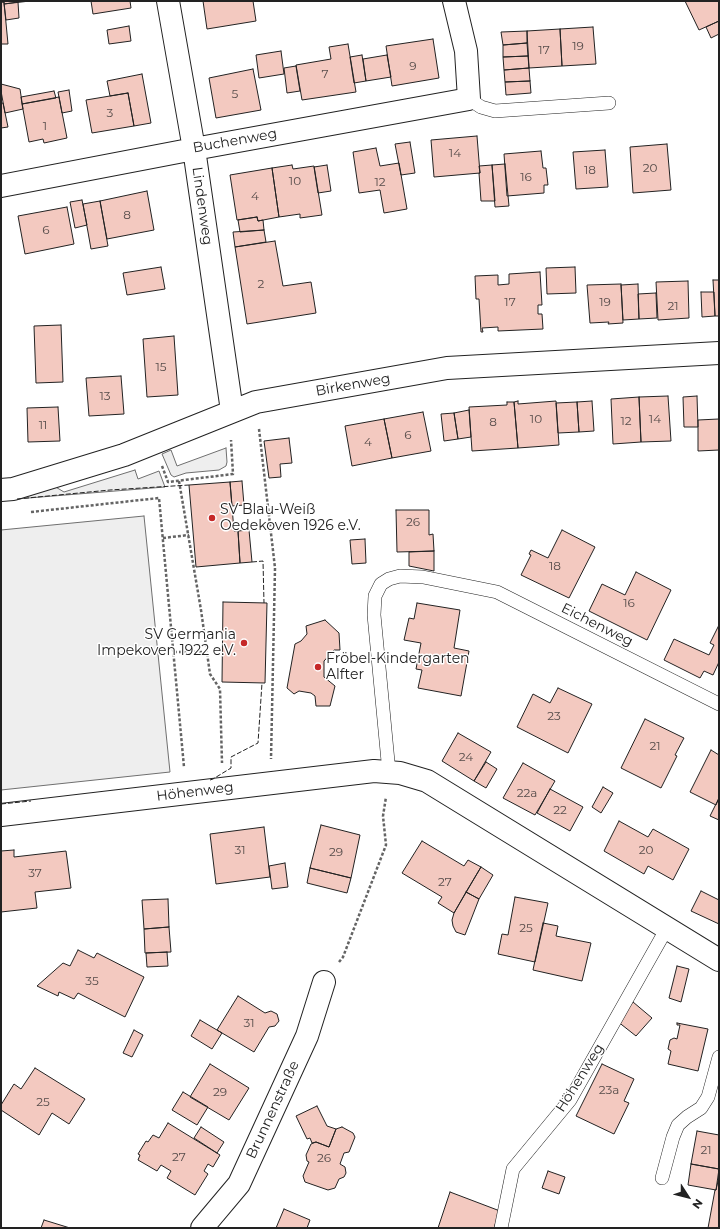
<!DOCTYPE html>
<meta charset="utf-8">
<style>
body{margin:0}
#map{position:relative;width:720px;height:1229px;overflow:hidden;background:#fff;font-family:Montserrat,sans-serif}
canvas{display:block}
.frame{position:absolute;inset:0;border:2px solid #222;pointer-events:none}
.north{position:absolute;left:668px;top:1177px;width:40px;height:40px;-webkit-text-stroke:3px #fff;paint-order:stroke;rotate:126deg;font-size:11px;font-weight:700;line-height:16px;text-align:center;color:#222}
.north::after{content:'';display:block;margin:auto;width:14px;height:18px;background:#222;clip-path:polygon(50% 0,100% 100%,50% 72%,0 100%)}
</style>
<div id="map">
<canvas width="720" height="1229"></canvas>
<div class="frame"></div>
<div class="north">N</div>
</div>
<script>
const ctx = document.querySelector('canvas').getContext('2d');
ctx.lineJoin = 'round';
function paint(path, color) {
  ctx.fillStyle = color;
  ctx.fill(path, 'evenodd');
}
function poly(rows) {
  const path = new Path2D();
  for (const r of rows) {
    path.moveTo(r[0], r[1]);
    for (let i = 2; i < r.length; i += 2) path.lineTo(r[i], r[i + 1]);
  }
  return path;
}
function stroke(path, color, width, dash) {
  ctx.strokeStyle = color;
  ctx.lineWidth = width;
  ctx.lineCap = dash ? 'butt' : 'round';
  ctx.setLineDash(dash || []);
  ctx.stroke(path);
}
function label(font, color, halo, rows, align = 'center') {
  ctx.font = font + ' Montserrat,sans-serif';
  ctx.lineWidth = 3;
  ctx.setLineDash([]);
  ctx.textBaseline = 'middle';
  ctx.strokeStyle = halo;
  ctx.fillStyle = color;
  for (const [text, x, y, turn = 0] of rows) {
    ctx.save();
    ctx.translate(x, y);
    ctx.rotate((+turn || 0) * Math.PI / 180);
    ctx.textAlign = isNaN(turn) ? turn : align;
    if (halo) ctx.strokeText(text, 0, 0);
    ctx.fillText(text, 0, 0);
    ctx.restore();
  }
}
const green = poly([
 [226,448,227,462,226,466,219,470,186,473,174,477,171,475,162,454,171,450,177,466,226,448],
 [135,470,138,479,159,471,165,487,16,499,54,486,64,492,135,470],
 [144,516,170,772,1,790,1,530,144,516]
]);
paint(green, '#eee');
stroke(green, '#6f6f6f', 1);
const building = poly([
 [1,1,30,1,4,4,4,2,1,2,1,1],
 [91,1,130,1,131,8,93,14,91,1],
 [203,1,253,1,256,21,207,29,203,1],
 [685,1,719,1,719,21,699,30,685,1],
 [1,2,4,2,8,44,1,44,1,2],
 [18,2,19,18,6,20,4,4,18,2],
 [719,21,719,34,711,38,706,27,719,21],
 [129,26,131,41,109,44,107,30,129,26],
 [593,27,596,64,562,66,560,29,593,27],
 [560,29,562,66,529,68,527,31,560,29],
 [527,31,527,43,503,45,501,32,527,31],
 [433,39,439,78,392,86,386,46,433,39],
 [527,43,528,56,503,57,503,45,527,43],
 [348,44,356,92,302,100,296,65,331,59,329,47,348,44],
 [281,51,284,74,259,78,256,55,281,51],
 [362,55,366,81,354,83,350,57,362,55],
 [387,55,391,77,366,81,363,59,387,55],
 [528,56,529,68,504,70,503,57,528,56],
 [296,66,300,91,287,93,284,68,296,66],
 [529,68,530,81,505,82,504,70,529,68],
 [253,69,261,110,216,118,209,78,253,69],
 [142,74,151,123,134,126,128,93,110,96,107,81,142,74],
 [530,81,531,93,506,95,505,82,530,81],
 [1,84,20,89,23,109,5,113,1,91,1,84],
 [69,90,72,111,62,113,58,92,69,90],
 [54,91,56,98,22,104,21,97,54,91],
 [128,93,134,126,92,133,86,100,128,93],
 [59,97,67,138,44,143,43,139,29,142,22,104,59,97],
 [1,103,3,103,8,127,1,128,1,103],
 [477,136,480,173,434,177,431,140,477,136],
 [410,142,415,173,401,175,395,144,410,142],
 [667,144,671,190,633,193,630,147,667,144],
 [376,148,380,166,399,163,407,209,384,213,380,190,359,193,353,152,376,148],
 [605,150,608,187,576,189,573,152,605,150],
 [541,151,543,168,546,168,548,185,544,185,544,193,507,196,504,154,541,151],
 [505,164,509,206,495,207,492,165,505,164],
 [292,165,293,169,314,166,322,215,300,218,300,214,279,217,272,168,292,165],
 [327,165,331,191,318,193,314,167,327,165],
 [492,165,495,201,481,201,479,173,480,173,479,166,492,165],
 [272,168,279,217,258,221,257,217,237,220,230,175,272,168],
 [147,191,154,230,107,239,100,201,147,191],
 [82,200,87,225,75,228,70,202,82,200],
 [100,201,108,246,91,249,83,204,100,201],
 [67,207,74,244,25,254,18,216,67,207],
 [257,217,258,221,263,220,264,230,240,232,238,220,257,217],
 [264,230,266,242,235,247,233,232,264,230],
 [275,241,283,286,311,282,316,313,247,324,235,247,275,241],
 [161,267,165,289,127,295,123,273,161,267],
 [575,267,576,293,547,294,546,268,575,267],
 [540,272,542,305,538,305,538,314,542,314,543,329,498,331,498,327,482,328,483,332,481,332,479,299,476,299,475,276,498,275,498,285,509,284,509,274,540,272],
 [713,280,719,280,719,316,715,316,713,280],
 [688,281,689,318,658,320,656,282,688,281],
 [621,284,623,323,608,324,609,322,590,323,587,285,621,284],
 [638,284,639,319,623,320,621,285,638,284],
 [701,292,714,292,715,316,702,317,701,292],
 [656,293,657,318,639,319,638,294,656,293],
 [61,325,63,382,36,383,34,326,61,325],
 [174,336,178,395,147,397,143,339,174,336],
 [121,376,124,414,89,416,86,378,121,376],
 [668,396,671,441,641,442,639,397,668,396],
 [697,396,698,427,684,427,683,397,697,396],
 [639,397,641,442,613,444,611,399,639,397],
 [518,401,518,404,556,401,559,445,518,448,514,402,518,401],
 [592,401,594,431,579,432,577,402,592,401],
 [507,402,514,402,518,448,472,451,469,407,507,405,507,402],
 [577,402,579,432,558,433,556,403,577,402],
 [58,407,60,441,28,442,27,408,58,407],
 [469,410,471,437,458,439,454,413,469,410],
 [423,412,431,451,392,458,384,419,423,412],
 [454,413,458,439,444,441,441,414,454,413],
 [384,419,392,458,352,466,345,426,384,419],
 [719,419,719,450,698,451,698,420,719,419],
 [289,438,292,463,280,464,281,477,269,478,264,441,289,438],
 [242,481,244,505,232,506,230,482,242,481],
 [230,482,234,531,238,531,240,563,196,567,189,485,230,482],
 [396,510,429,510,429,535,433,534,434,551,397,552,396,510],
 [249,530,252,562,240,563,238,531,249,530],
 [562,530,595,547,569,598,521,575,531,555,529,554,531,550,548,558,562,530],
 [365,539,366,563,352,564,350,540,365,539],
 [434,551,434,571,409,566,409,552,434,551],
 [636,572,671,590,647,640,589,611,602,584,625,595,636,572],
 [223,602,267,603,265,683,222,682,223,602],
 [417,603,460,610,454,648,469,651,461,696,418,688,422,670,416,669,421,643,404,640,409,618,414,619,417,603],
 [325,620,339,633,340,650,334,650,324,661,324,677,335,686,330,706,316,706,315,696,311,693,299,691,294,694,287,688,295,644,301,641,307,634,306,626,325,620],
 [719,625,719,662,713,675,704,671,700,678,664,660,674,639,709,655,714,645,710,643,719,625],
 [558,688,592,704,568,753,517,727,533,694,550,703,558,688],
 [645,719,684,738,675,755,677,756,661,788,621,768,645,719],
 [458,733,491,752,474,781,442,761,458,733],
 [711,750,719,755,719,798,716,805,690,792,711,750],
 [486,762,497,769,486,788,474,781,486,762],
 [523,763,555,781,535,815,503,798,523,763],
 [603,787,613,793,601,813,592,807,603,787],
 [550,789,583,807,570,831,537,813,550,789],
 [719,798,719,820,710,816,719,798],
 [619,821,648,837,653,829,689,849,673,880,648,866,644,874,604,851,619,821],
 [321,825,360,835,351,878,310,868,321,825],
 [264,827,270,877,216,884,210,834,264,827],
 [422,841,464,866,468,860,481,867,454,913,438,903,442,897,402,873,422,841],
 [14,850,14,857,66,851,71,888,35,892,37,908,1,912,1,851,14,850],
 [285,863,288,887,272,889,269,866,285,863],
 [481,867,493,875,479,899,466,892,481,867],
 [310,868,351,878,347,893,307,883,310,868],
 [701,891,719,900,719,924,691,911,701,891],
 [466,892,479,899,465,935,456,932,453,926,452,920,454,913,466,892],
 [515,897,548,903,535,962,498,954,502,934,508,935,515,897],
 [168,899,169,927,144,929,142,900,168,899],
 [543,923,558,926,556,936,591,943,582,981,533,970,543,923],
 [169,927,171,952,145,953,144,929,169,927],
 [78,950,94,958,97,953,144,977,125,1017,78,993,74,999,59,992,58,996,37,986,63,963,70,966,78,950],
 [167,952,168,966,147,967,146,953,167,952],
 [677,966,689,969,681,1002,669,998,677,966],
 [238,996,265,1013,271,1011,277,1014,279,1021,275,1026,269,1027,254,1052,217,1030,238,996],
 [633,1002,652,1018,636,1036,617,1021,633,1002],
 [200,1020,222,1033,212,1049,191,1036,200,1020],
 [677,1023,708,1029,698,1071,668,1064,671,1051,668,1049,670,1040,674,1038,677,1039,680,1025,677,1025,677,1023],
 [134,1030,143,1035,132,1057,123,1053,134,1030],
 [210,1064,249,1088,229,1120,190,1097,210,1064],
 [602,1064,634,1079,624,1101,629,1103,614,1134,576,1116,602,1064],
 [35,1068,85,1099,69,1124,52,1113,39,1135,1,1110,1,1105,14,1084,21,1089,35,1068],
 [183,1092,208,1107,197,1125,172,1110,183,1092],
 [317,1106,327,1126,336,1129,329,1147,316,1142,312,1143,310,1138,307,1139,296,1116,317,1106],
 [168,1123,220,1155,213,1167,208,1164,204,1171,208,1174,195,1195,167,1178,171,1171,161,1165,157,1171,138,1160,140,1155,138,1154,146,1141,148,1142,153,1135,159,1138,168,1123],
 [201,1127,224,1142,217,1153,194,1138,201,1127],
 [342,1127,353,1133,355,1137,349,1152,344,1153,340,1164,345,1167,346,1173,344,1177,339,1179,335,1188,328,1190,305,1182,303,1176,309,1162,307,1161,306,1155,311,1144,316,1142,329,1147,336,1129,342,1127],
 [697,1131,719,1135,719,1169,691,1164,697,1131],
 [691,1164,719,1169,716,1190,688,1185,691,1164],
 [548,1171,565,1177,559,1194,542,1188,548,1171],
 [718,1181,719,1181,719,1228,708,1228,715,1190,716,1190,718,1181],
 [450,1192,500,1211,494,1228,438,1228,450,1192],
 [284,1209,310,1220,307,1228,276,1228,284,1209],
 [44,1220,70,1228,41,1228,44,1220]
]);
paint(building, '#f3c9c0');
stroke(building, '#222', 1);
const service = poly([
 [469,99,481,107,495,111,609,103],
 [389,772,374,615,375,596,381,584,389,579,400,576,423,577,497,592,719,704],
 [662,1178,673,1137,678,1125,687,1117,701,1108,708,1097,719,1057],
 [501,1228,513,1169,570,1100,667,928]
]);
const minor = poly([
 [168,1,194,149,232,411],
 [1,186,194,149,469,99,466,51,454,1],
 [1,490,13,489,124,455,256,402,447,368,719,353],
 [1,815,374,771,400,773,427,781,719,960],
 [202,1228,239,1184,307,1036,324,982]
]);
stroke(service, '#222', 14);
stroke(minor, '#222', 24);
stroke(poly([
 [259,429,275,568,271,759],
 [162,466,168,482,233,474,231,440],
 [179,481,201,610,210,674,220,689,222,763],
 [31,512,159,498,184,767],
 [163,538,189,535],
 [174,652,207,652],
 [339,962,343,957,386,845,383,816,386,797]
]), '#646464', 2.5, [3, 2]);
stroke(service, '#fff', 13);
stroke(minor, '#fff', 22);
stroke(poly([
 [17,499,110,490,189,485],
 [252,562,263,561,264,603],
 [210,780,213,779,231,768,231,757,258,743,262,683],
 [1,804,31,801]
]), '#222', 1, [5, 2]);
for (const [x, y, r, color] of [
 [212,518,4,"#c62828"],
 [244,643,4,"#c62828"],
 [318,667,4,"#c62828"]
]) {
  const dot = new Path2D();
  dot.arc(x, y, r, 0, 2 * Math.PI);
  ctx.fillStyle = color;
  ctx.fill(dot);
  stroke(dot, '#fff', 1.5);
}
label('12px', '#564c4a', null, [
 ["19",578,46],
 ["17",544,50],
 ["9",413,66],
 ["7",325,74],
 ["5",235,94],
 ["3",110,113],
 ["1",45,126],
 ["14",455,153],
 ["20",650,168],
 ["18",590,170],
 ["16",526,177],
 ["10",295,181],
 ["12",380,182],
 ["4",255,196],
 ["8",127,215],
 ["6",46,230],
 ["2",261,284],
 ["17",510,302],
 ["19",605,302],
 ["21",673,306],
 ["15",161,367],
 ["13",105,396],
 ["10",536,419],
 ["14",655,419],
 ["12",626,421],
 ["8",493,422],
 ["11",43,425],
 ["6",408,435],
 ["4",368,442],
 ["26",413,522],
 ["18",555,566],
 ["16",629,603],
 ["23",554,716],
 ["21",655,746],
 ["24",466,757],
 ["22a",527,793],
 ["22",560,810],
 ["31",240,850],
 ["20",646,850],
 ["29",336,852],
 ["37",35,873],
 ["27",445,882],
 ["25",526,928],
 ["35",92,981],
 ["31",249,1023],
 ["23a",609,1090],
 ["29",220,1092],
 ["25",43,1102],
 ["21",706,1150],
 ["27",179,1157],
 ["26",324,1158]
]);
label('14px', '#222', '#fff', [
 ["Buchenweg",235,141,-10],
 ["Lindenweg",202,206,82],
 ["Birkenweg",353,385,-10],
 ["Eichenweg",597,625,27],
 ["Höhenweg",195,792,-7],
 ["Höhenweg",580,1078,-58],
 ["Brunnenstraße",273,1110,-65]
]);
label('14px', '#222', '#fff', [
 ["SV Blau-Weiß",220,510],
 ["Oedekoven 1926 e.V.",220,526],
 ["SV Germania",236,635,"right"],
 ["Impekoven 1922 e.V.",236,651,"right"],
 ["Fröbel-Kindergarten",326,659],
 ["Alfter",326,675]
], 'left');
</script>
